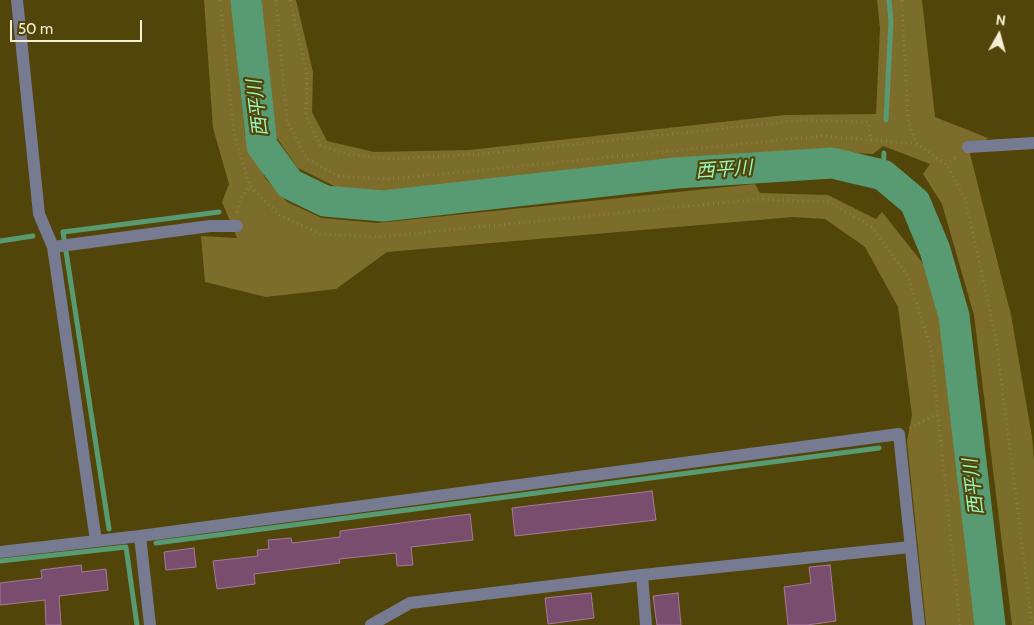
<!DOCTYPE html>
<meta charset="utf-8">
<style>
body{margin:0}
#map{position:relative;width:1034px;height:625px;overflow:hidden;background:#524509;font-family:Cabin,sans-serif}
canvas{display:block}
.north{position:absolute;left:974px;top:10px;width:50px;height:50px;-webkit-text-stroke:4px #524509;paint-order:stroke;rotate:7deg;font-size:14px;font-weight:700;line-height:20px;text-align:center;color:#f6efd3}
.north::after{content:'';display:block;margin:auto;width:18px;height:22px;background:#f6efd3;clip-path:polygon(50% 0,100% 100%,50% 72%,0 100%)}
.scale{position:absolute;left:10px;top:20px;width:132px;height:22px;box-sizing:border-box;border:2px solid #f6efd3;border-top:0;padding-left:6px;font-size:15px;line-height:18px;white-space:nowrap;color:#f6efd3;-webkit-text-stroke:4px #524509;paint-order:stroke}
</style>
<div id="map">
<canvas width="1034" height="625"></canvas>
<div class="north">N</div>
<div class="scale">50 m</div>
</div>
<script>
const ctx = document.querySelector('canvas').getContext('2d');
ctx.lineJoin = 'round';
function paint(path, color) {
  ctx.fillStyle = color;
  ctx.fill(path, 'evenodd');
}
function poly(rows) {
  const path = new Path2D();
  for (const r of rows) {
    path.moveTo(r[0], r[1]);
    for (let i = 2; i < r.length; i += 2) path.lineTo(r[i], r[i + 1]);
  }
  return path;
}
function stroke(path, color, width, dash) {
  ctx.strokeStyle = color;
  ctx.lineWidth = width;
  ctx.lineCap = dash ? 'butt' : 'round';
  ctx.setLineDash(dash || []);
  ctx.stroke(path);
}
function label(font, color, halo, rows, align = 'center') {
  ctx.font = font + ' Cabin,"Noto Sans JP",sans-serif';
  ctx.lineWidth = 4.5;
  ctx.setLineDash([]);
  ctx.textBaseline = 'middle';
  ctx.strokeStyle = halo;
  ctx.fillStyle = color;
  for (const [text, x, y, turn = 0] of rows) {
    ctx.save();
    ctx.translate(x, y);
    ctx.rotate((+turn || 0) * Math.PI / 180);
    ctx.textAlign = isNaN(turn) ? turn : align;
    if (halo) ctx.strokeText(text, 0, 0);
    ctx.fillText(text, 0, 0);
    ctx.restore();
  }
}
paint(poly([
 [204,0,231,0,245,135,265,178,287,202,322,218,377,223,755,184,760,193,828,195,876,219,882,212,925,266,940,323,961,480,977,625,926,625,907,441,912,415,898,307,865,247,825,219,793,217,387,252,336,289,266,297,205,282,201,236,237,238,222,202,229,184,213,128],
 [261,0,296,0,313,72,312,112,327,141,374,152,469,150,785,115,876,114,880,28,877,0,922,0,935,117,988,138,970,154,1011,315,1032,437,1034,460,1034,625,1012,625,974,315,942,204,923,174,930,164,883,146,873,154,810,150,390,192,338,188,298,168,272,131]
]), '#7d6d2a');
stroke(poly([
 [886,120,891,21,889,0],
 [883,175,884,153],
 [0,241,33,236],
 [109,529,63,232,219,212],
 [156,543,879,448],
 [0,561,126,547,137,625]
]), '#589a72', 5);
stroke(poly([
 [246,0,262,146,290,184,325,201,383,206,676,173,832,163,883,175,915,202,935,250,954,316,990,625]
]), '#589a72', 31);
const building = poly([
 [652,491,656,520,515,536,512,508,652,491],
 [470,514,473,540,411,547,413,565,397,566,396,553,339,559,340,563,254,574,255,584,217,589,213,561,258,556,257,550,269,549,268,540,291,538,292,543,340,537,340,531,470,514],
 [194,548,196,567,166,570,164,552,194,548],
 [81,565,82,572,106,569,108,590,59,596,61,625,46,625,45,600,0,605,0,583,42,578,41,570,81,565],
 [830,565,836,621,807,625,788,625,784,587,811,583,809,567,830,565],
 [591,593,594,618,548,624,545,598,591,593],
 [678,593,681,625,657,625,653,596,678,593]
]);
paint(building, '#794d6e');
stroke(building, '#a8789c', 1);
stroke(poly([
 [220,0,234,134,250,186,279,215,320,234,379,237,758,199,829,202,872,227,907,275,931,348,960,625],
 [276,0,287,121,307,159,338,176,390,179,822,136,871,140],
 [290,0,307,73,306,115,320,145,347,154,392,159,483,154,802,120,868,122,871,140,917,144,947,165,965,199,996,338,1032,625],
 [902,0,908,122,917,144],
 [947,165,958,155],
 [237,212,241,198,250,186],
 [910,428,937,414]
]), '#887d4c', 3, [1, 4]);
stroke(poly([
 [17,0,39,214,53,247,96,541],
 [968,147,1034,143],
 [53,247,210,226,237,226],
 [140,536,150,625],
 [0,552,140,536,899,434,919,625],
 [642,575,646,625],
 [371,625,410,603,642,575,910,547]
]), '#777b91', 12);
label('italic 19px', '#99f7bd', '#524509', [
 ["西平川",258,108,-97],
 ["西平川",724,170,-4],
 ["西平川",974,487,-97]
]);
</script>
